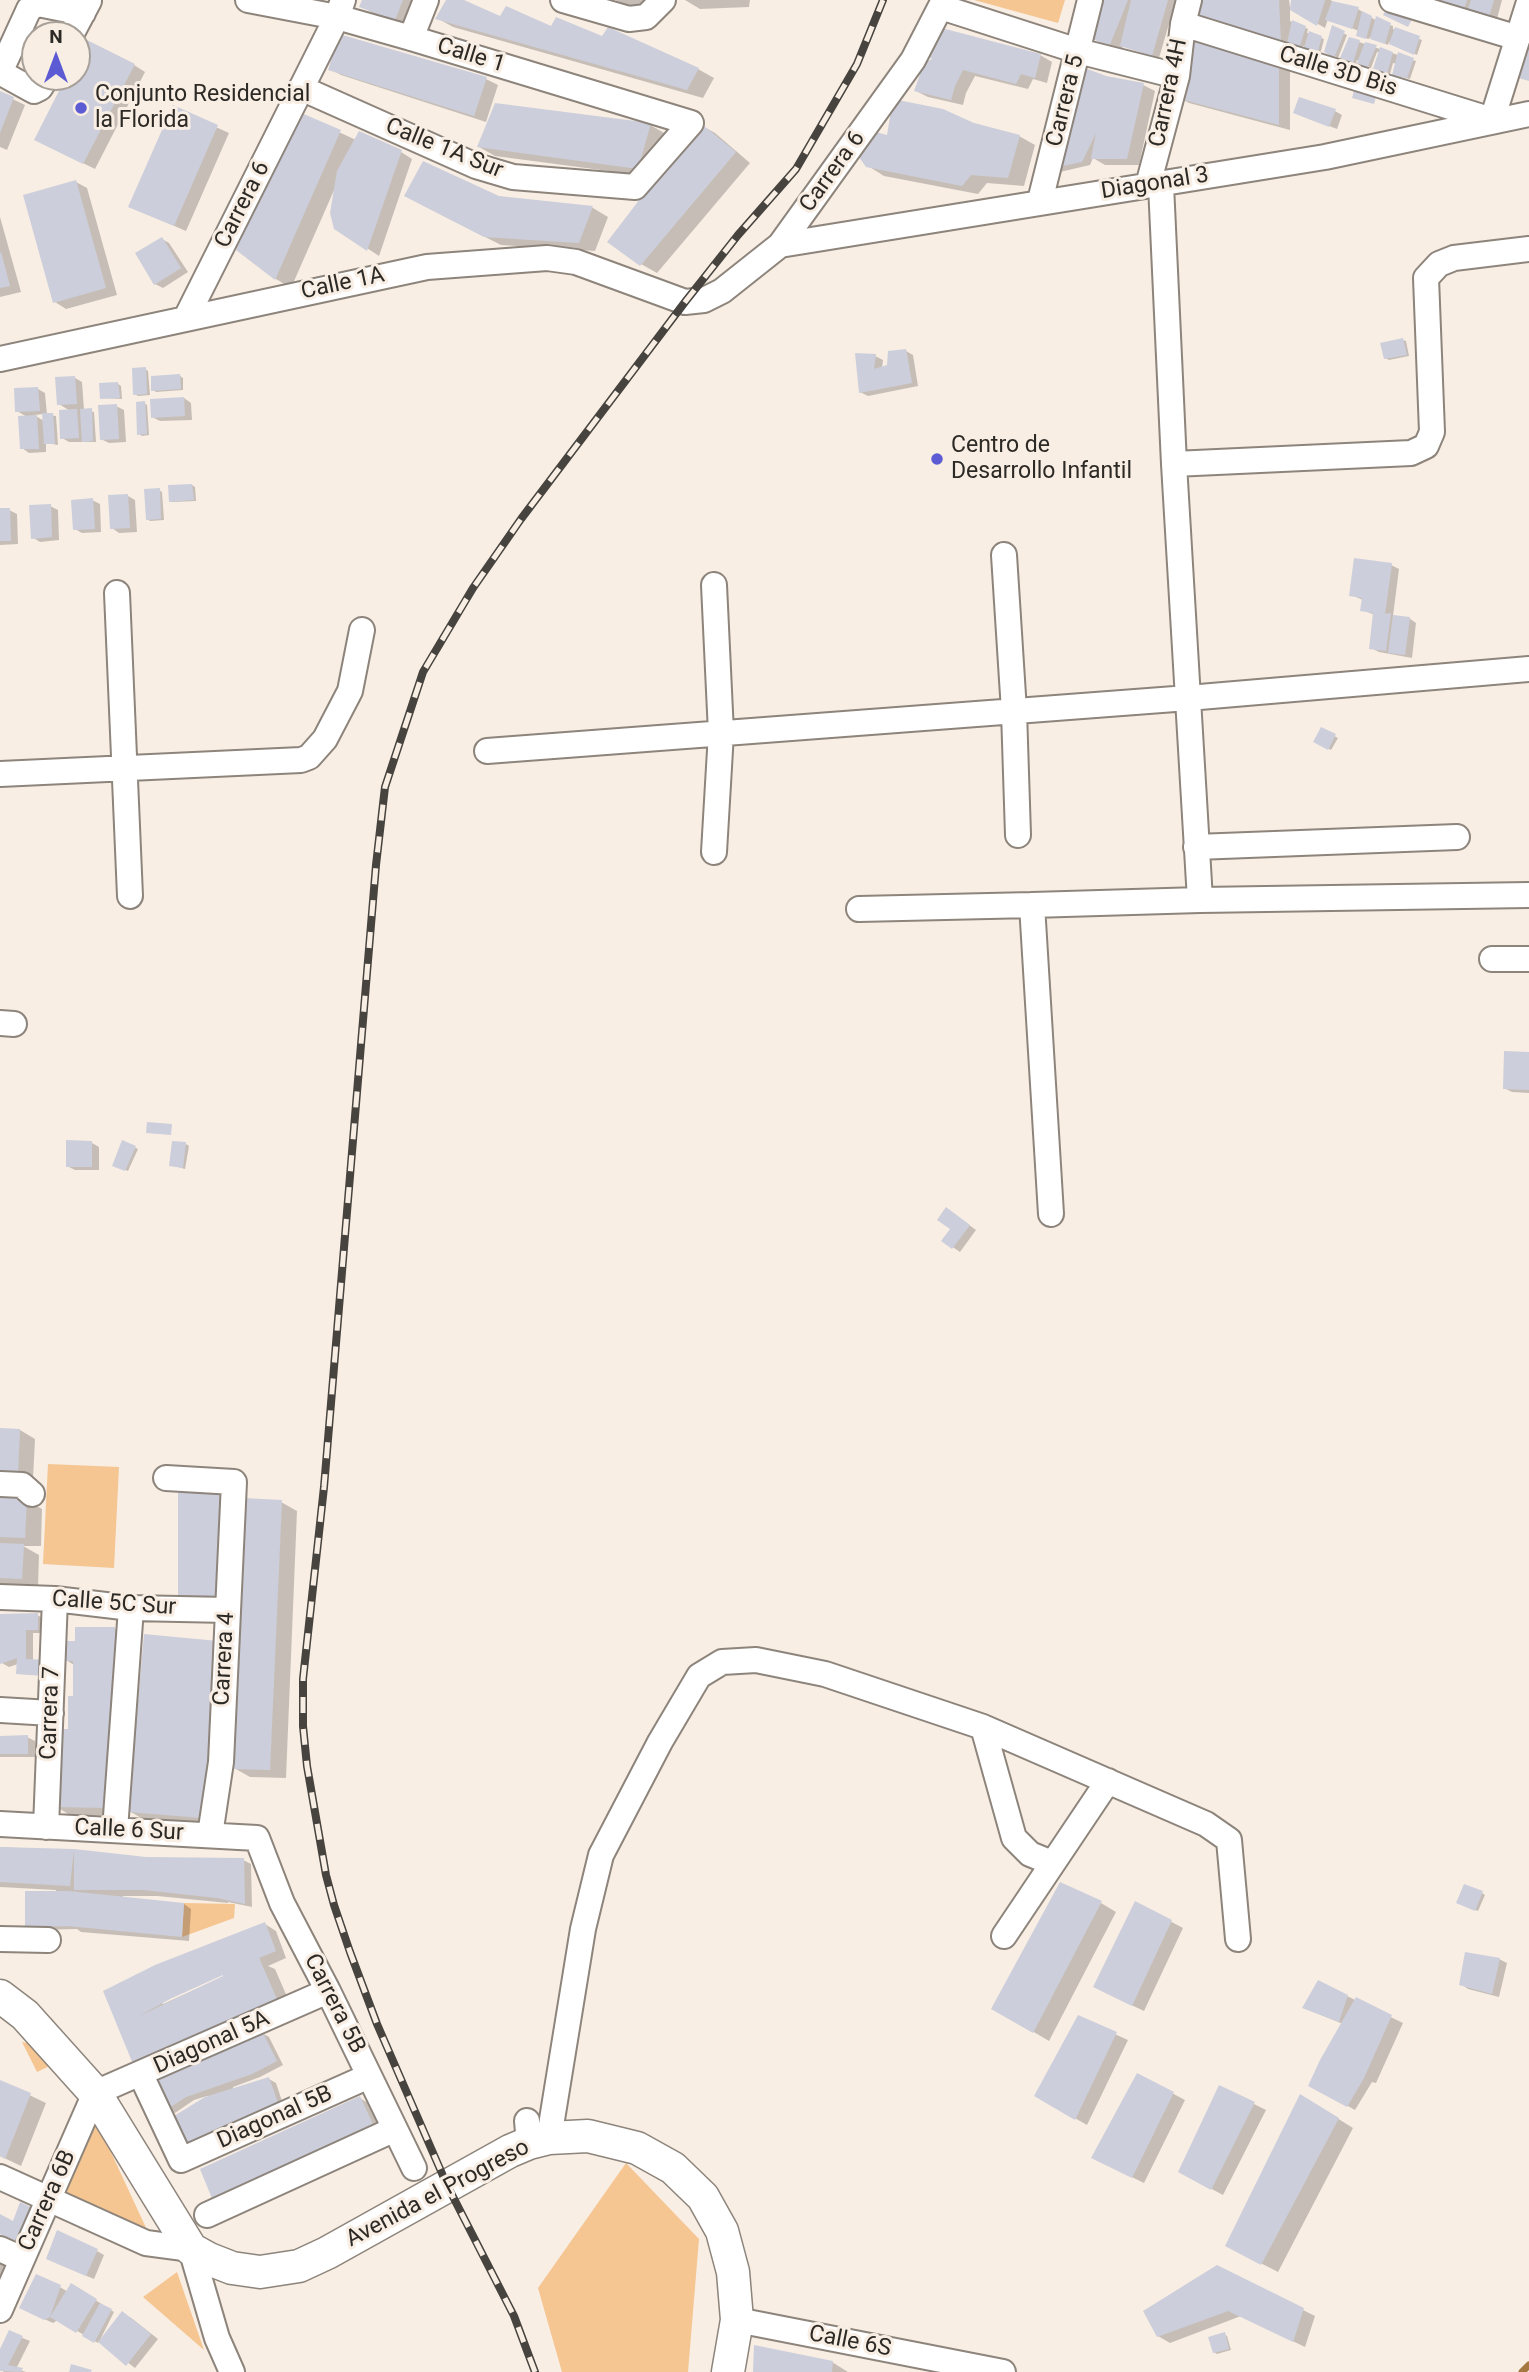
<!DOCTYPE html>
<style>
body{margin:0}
#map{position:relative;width:1529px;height:2372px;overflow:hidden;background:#f8eee4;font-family:Roboto,sans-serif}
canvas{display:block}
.north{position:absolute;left:21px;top:21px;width:70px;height:70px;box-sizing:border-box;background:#f8eee4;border:2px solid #a7a098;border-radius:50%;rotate:0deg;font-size:19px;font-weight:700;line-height:28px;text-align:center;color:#2d2a26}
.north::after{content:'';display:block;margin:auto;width:24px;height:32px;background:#5d5bd3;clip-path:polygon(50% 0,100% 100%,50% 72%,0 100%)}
</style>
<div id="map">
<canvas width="1529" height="2372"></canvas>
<div class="north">N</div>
</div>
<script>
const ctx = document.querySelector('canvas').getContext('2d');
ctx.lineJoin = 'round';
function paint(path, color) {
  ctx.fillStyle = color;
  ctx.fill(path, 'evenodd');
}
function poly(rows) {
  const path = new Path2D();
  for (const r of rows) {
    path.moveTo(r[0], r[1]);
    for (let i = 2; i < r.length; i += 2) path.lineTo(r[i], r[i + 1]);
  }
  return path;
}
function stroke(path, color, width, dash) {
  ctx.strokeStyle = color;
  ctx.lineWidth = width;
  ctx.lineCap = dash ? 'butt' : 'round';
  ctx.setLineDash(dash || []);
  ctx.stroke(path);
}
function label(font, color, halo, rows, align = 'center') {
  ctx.font = font + ' Roboto,sans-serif';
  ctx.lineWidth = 6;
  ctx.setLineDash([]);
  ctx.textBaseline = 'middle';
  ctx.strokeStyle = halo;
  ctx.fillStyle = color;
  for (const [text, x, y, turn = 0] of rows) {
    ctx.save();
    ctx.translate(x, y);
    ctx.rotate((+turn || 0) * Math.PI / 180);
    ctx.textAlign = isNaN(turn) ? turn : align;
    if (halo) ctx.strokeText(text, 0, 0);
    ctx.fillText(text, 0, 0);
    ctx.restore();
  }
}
paint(poly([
 [974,0,1065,0,1058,23],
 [48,1464,119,1467,114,1568,43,1564],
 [184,1903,235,1904,234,1918,182,1937],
 [22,2042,43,2046,58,2062,37,2072],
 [95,2118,148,2232,65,2196],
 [626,2163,699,2239,688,2372,562,2372,538,2288],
 [177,2272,204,2350,143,2297]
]), '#f5c592');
paint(poly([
 [364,0,417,0,407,25,373,13,361,6],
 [448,0,460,0,500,18,603,38,698,69,714,78,703,98,453,27,437,18],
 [615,0,644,0,639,10],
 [685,0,750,0,749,7,700,9],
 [1090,0,1176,0,1159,58,1123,46,1121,52,1090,37],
 [1200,0,1289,0,1290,7,1292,7,1293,0,1331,0,1333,3,1358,9,1377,21,1390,25,1393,26,1393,29,1422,40,1417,55,1389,42,1388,45,1370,37,1369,39,1361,37,1359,31,1328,19,1325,28,1290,8,1290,21,1308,29,1307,33,1324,39,1320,55,1303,46,1302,50,1292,49],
 [1434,0,1502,0,1495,26],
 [1333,28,1347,35,1338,58,1326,51],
 [1350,39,1416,61,1410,79,1397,76,1397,64,1393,63,1390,74,1378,70,1380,53,1377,52,1371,68,1357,60,1356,64,1345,59],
 [1265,54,1290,67,1290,130,1189,103,1178,97],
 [1040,55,1052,62,1047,83,1033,79,1028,89,975,76,966,93,963,105,928,97,916,91,925,64],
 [77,60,134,65,145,72,95,169,48,146,68,77,77,77],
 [330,69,486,79,498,85,486,122,341,75],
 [1105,78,1143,85,1155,91,1139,165,1105,165,1093,158,1090,165,1047,175],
 [0,93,25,105,7,150,0,147],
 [174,108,229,133,186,231,142,212],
 [1335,111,1342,115,1337,129,1295,113],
 [300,114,356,140,401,152,412,159,379,256,335,227,335,188,291,288,276,279,239,250],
 [699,124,715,133,750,163,657,273,641,264],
 [974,124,1019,136,1035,145,1024,186,987,183,978,194,884,176,868,166,888,137],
 [650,125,666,134,654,177,495,156,479,147],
 [76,182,87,188,117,295,66,309,55,302],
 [498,198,593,208,608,217,595,251,501,245,422,205],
 [0,217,21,292,0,297],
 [162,239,169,243,188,272,163,288,155,284],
 [1403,340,1406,341,1409,356,1389,360,1385,358],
 [906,351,913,355,918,386,868,396,860,392,875,356,883,360,882,368,888,367],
 [145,369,148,371,150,395,138,396,135,394],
 [180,376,183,378,183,390,156,392,153,390],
 [75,378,82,382,84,410,94,412,96,442,69,442,62,438,70,411,59,404],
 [118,384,121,386,122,399,101,398],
 [38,389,45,393,47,415,56,416,58,445,46,443,46,452,29,453,22,448,27,417,17,411],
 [44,414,44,421,34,415],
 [184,398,191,403,192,420,160,421,152,417],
 [144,403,147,405,149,435,142,436,139,434],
 [116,406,124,410,126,442,109,443,101,439],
 [192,485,195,487,196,501,173,502,170,501],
 [159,490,162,492,164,520,150,521,147,519],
 [128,496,135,500,137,532,119,533,112,528],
 [92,500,100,504,101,532,82,533,75,529],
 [50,506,58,510,59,540,40,542,32,537],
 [0,510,9,510,17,514,18,544,0,545],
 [1391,565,1399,569,1393,616,1409,618,1416,623,1412,658,1379,652,1371,648,1375,615,1362,610,1363,600,1351,595],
 [1321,729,1338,738,1331,750,1315,741],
 [1529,1054,1529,1093,1512,1092,1504,1088],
 [123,1142,138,1149,128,1171,114,1165],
 [92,1143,99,1147,99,1170,75,1170,67,1166],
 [186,1144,189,1146,185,1169,171,1165],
 [954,1214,976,1230,960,1252,944,1241,953,1229],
 [0,1429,20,1430,35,1439,33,1479,0,1478],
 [0,1499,26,1500,42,1509,41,1546,23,1546,39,1555,38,1587,0,1585],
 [281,1502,297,1511,286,1778,250,1777,234,1768],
 [2,1615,37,1615,45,1619,45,1633,33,1633,33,1661,48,1676,21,1674,18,1673,18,1664,9,1667,0,1662],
 [115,1629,130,1638,126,1776,132,1780,218,1642,217,1826,145,1820,129,1811,126,1816,70,1815,55,1806,74,1698,74,1665,66,1660,77,1643],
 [27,1737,35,1741,35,1757,0,1757,0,1738],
 [0,1847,74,1851,146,1859,243,1860,251,1864,252,1907,228,1902,228,1903,157,1896,123,1896,122,1899,184,1904,191,1909,189,1941,81,1932,77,1929,34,1930,26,1926,56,1893,56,1890,0,1887],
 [1482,1893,1485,1895,1478,1911,1461,1904],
 [1101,1903,1116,1912,1049,2041,993,2008],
 [1136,1903,1183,1928,1144,2011,1106,1993],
 [265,1924,276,1931,286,1958,268,1966,275,1969,292,2008,262,2033,269,2037,283,2065,260,2077,233,2087,234,2090,269,2079,276,2083,284,2107,207,2096,194,2100,175,2113,168,2108,120,2026],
 [258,1957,260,1960,163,2004,161,2001],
 [1499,1959,1507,1963,1499,1997,1468,1989,1461,1984],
 [1347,1996,1403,2023,1376,2083,1372,2082,1355,2110,1310,2085,1343,2024,1311,2011],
 [1079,2018,1128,2040,1087,2125,1036,2096],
 [1138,2075,1185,2100,1144,2183,1105,2164],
 [0,2081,46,2103,21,2166,0,2156],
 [1220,2087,1266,2110,1223,2195,1180,2172],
 [360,2098,371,2105,387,2137,226,2207],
 [1316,2105,1353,2128,1278,2272,1243,2254],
 [80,2223,95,2229,94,2234,78,2228],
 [97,2251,104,2255,94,2279,56,2263],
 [0,2258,12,2263,0,2297],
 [1217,2267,1315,2316,1305,2347,1241,2316,1170,2343,1158,2336],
 [72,2285,114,2312,100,2340,101,2341,130,2317,158,2339,135,2368,99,2341,98,2343,58,2320,53,2323,29,2312,60,2287,68,2292],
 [10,2333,30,2341,16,2369,26,2372,4,2372,0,2369,0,2352],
 [1224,2334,1227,2336,1231,2350,1217,2354,1214,2352],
 [832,2362,848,2372,754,2372]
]), '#0003');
stroke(poly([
 [1522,2372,1529,2365]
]), '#a67841', 7);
paint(poly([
 [362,0,403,0,395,20,359,7],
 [446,0,464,0,500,16,506,6,551,26,556,17,602,36,608,27,699,68,687,90,435,19],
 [1089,0,1128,0,1109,47,1077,31],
 [1131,0,1168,0,1152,56,1120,46],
 [1198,0,1279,0,1281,44,1192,18],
 [1291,0,1325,0,1317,26,1290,10],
 [1432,0,1467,0,1462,15],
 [1471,0,1494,0,1487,23,1466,15],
 [1332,1,1359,7,1352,29,1325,20],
 [1388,6,1412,19,1408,27,1383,15],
 [1362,11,1372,16,1366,39,1356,36],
 [1376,16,1391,23,1385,44,1370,39],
 [1292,20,1306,26,1299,49,1287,44],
 [1332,25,1345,31,1334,58,1324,52],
 [934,26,1041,54,1035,78,1021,74,1016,84,963,70,955,86,951,100,914,91,924,63,932,59,922,51],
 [1395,27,1420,36,1414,55,1389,44],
 [1309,31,1322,36,1317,55,1304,48],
 [1193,32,1279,58,1279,125,1176,98],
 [339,34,487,77,474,116,328,70],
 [1349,37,1360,40,1353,63,1340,58],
 [85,39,135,64,83,164,34,140,66,77,77,77,77,56],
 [1365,42,1377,45,1367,68,1357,63],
 [1518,42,1529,45,1529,81,1508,75],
 [1380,47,1393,52,1387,74,1373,69],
 [1398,52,1414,58,1407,78,1392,75],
 [1069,62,1106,76,1144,83,1127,159,1091,159,1096,133,1082,162,1038,171],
 [1356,83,1378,89,1374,104,1352,98],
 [0,91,14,97,0,133],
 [1299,97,1336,109,1329,127,1293,113],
 [893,99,943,109,974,123,1020,135,1008,178,971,175,962,186,866,167,856,153,872,131,887,135],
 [495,103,651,123,638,169,477,147],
 [173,105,218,125,174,226,128,207],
 [299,112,341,130,275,280,236,250],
 [699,122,736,152,640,266,607,242],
 [359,131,402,150,367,251,334,229,330,213,337,171],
 [423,161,499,196,593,206,579,243,484,237,404,196],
 [76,180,106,288,53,303,23,195],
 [162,237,181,268,154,285,135,253],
 [1,252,10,286,0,288,0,253],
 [1403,338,1407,355,1384,359,1380,343],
 [906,349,912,383,859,393,855,353,876,354,874,369,887,365,888,351],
 [146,367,147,394,133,395,132,368],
 [180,374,181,389,151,391,151,376],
 [75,376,77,404,57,405,55,377],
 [118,382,120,398,100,399,99,383],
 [38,387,40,411,15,412,14,388],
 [184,397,185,416,151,418,150,399],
 [145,401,147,434,137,435,136,402],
 [117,404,119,439,100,440,98,405],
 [92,408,93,441,82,442,80,409],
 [77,409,79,438,60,439,59,410],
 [42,413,53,413,55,444,44,444],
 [37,415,39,449,20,449,18,416],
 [192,484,194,500,169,502,168,485],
 [160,488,161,519,146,520,144,489],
 [128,494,130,528,110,529,108,495],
 [93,498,95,529,73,530,71,500],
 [51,504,52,537,31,539,29,505],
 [0,508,10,508,11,541,0,541],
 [1354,558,1392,563,1385,614,1391,613,1386,651,1369,649,1373,613,1360,611,1362,598,1349,596],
 [1393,615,1410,617,1405,655,1388,653],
 [1321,727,1336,734,1328,750,1313,742],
 [1504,1051,1529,1052,1529,1090,1503,1089],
 [147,1122,172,1124,171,1135,146,1133],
 [66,1140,92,1141,92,1167,66,1167],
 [122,1140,136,1146,125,1171,112,1166],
 [172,1141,186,1142,183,1168,169,1166],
 [946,1207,970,1225,952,1249,941,1241,950,1229,937,1220],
 [0,1428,20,1429,18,1471,0,1471],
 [178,1492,223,1492,222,1603,178,1603],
 [0,1497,27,1498,25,1538,0,1537],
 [244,1498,282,1500,270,1770,233,1769],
 [0,1543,24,1544,22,1579,0,1578],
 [38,1613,38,1630,26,1630,26,1659,46,1660,45,1676,16,1674,17,1658,0,1664,0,1614],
 [75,1627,115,1627,115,1632,121,1632,121,1655,114,1655,114,1669,120,1693,111,1693,110,1808,53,1807,54,1729,68,1729,68,1696,73,1696,73,1661,64,1661,64,1641,75,1641],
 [144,1634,218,1641,202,1818,128,1812],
 [28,1735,28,1754,0,1754,0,1736],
 [0,1847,74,1849,70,1886,0,1882],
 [74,1849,146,1857,244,1858,245,1904,217,1898,144,1890,74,1890],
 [1060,1882,1102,1901,1033,2033,991,2009],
 [1464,1884,1483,1891,1475,1911,1456,1903],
 [25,1891,68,1891,184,1903,182,1937,68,1926,25,1927],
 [1135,1901,1172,1920,1132,2006,1093,1987],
 [265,1922,276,1951,259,1958,277,1999,133,2064,103,1991,155,1965],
 [223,1975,223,1976,137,2017,170,1999],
 [1465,1952,1500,1958,1492,1994,1459,1985],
 [1318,1980,1348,1995,1339,2022,1302,2008],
 [1356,1997,1392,2015,1364,2078,1347,2107,1308,2086,1320,2060],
 [1078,2015,1117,2032,1075,2120,1034,2096],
 [262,2031,277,2061,252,2074,186,2097,166,2110,155,2076],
 [1137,2073,1174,2092,1132,2178,1091,2158],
 [269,2077,278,2103,243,2123,186,2147,174,2116,205,2097],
 [0,2080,31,2093,5,2159,0,2156],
 [1219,2085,1255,2102,1211,2190,1178,2172],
 [1300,2094,1339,2118,1261,2265,1225,2246],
 [360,2096,376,2131,213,2201,200,2169],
 [20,2202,33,2208,20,2243,0,2234,0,2214,13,2221],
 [57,2230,98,2249,86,2276,46,2259],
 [1217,2265,1304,2308,1293,2342,1228,2311,1157,2337,1143,2311],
 [36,2274,61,2285,50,2317,71,2283,97,2299,76,2333,50,2317,44,2320,19,2308],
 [100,2303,112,2309,94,2343,82,2336],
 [122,2311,151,2334,126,2366,98,2342],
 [9,2330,23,2336,8,2365,23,2368,21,2372,0,2371,0,2349],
 [1225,2332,1229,2349,1213,2353,1208,2337],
 [754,2345,833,2361,832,2372,753,2372],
 [71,2364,92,2370,91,2372,69,2372]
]), '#cccedb');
const minor = poly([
 [248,0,337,17,411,38,691,123,635,187,513,177,476,166,301,88],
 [563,0,629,19,646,17,663,0],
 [1392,0,1518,38],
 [941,7,1078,51,1177,76],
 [1183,24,1492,120,1529,2],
 [71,35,89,1],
 [411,38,426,0],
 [47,77,40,88,34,91,5,75,2,68,29,9,38,4,83,13],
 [1148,185,1177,76,1183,24,1189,0],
 [1161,185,1174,464,1411,453,1426,446,1432,432,1426,278,1439,264,1454,258,1529,249],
 [1040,201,1090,0],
 [780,245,1325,157,1529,114],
 [186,318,337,17,343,0],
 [0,359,427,267,547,258,576,262,685,302,704,300,722,291,780,245,913,60,944,0],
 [1004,555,1014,711,1018,835],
 [117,593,130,896],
 [487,751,1188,698,1529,669],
 [0,774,301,760,309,757,325,739,350,691,362,630],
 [1196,847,1457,837],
 [714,852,721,733,714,585],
 [1200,900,1529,895],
 [859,909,1032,905],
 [1492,959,1529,959],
 [0,1023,14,1024],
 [1051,1214,1032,905,1200,900,1174,464],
 [166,1478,234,1482,221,1762,210,1835],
 [0,1484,22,1485,32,1494],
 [0,1597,55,1599,131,1608,228,1610],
 [0,1710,51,1713],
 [983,1727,1206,1824,1229,1840,1238,1939],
 [0,1824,257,1838,282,1903,328,1991,414,2168],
 [46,1827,55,1599],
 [115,1830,131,1608],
 [1004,1936,1108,1781],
 [0,1939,48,1940],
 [141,2075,181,2160,369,2076],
 [527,2121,529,2143],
 [549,2138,583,1929,601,1855,660,1742,699,1676,722,1662,756,1660,825,1674,983,1727,1014,1838,1030,1854,1052,1863],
 [0,2177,146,2243,191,2249,217,2338,232,2372],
 [207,2215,395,2129],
 [0,2249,22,2259],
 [0,2310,95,2093,328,1991],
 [737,2320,1003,2372]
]);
const major = poly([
 [0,1996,25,2015,95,2093,191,2249,209,2259,232,2268,260,2272,299,2266,327,2253,510,2151,529,2143,549,2138,588,2136,637,2148,673,2168,703,2197,722,2231,733,2272,737,2320,728,2372]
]);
stroke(minor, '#8d847b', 28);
stroke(major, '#8d847b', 35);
stroke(minor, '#fff', 24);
stroke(major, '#fff', 32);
const rail = poly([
 [535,2372,514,2316,447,2185,377,2024,350,1952,334,1905,326,1875,307,1766,303,1726,303,1679,324,1487,376,865,385,787,423,672,473,588,521,519,685,302,738,235,796,169,857,64,883,0]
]);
stroke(rail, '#47433e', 8);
stroke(rail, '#f8eee4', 5, [16]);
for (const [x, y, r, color] of [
 [81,108,7,"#5d5bd3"],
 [937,459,7,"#5d5bd3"]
]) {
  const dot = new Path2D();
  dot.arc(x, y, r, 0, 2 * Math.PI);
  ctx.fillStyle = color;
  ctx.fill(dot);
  stroke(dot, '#f8eee4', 2.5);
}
label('23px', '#2d2a26', '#f8eee4', [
 ["Calle 1",471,56,17],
 ["Calle 3D Bis",1338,72,17],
 ["Carrera 4H",1169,93,-78],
 ["Carrera 5",1066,101,-76],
 ["Calle 1A Sur",444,149,22],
 ["Carrera 6",833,172,-54],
 ["Diagonal 3",1155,184,-9],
 ["Carrera 6",243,205,-63],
 ["Calle 1A",343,284,-12],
 ["Calle 5C Sur",114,1604,4],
 ["Carrera 4",225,1659,-87],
 ["Carrera 7",51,1713,-88],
 ["Calle 6 Sur",129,1831,3],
 ["Carrera 5B",334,2004,63],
 ["Diagonal 5A",212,2043,-24],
 ["Diagonal 5B",275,2118,-24],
 ["Avenida el Progreso",438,2194,-28],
 ["Carrera 6B",48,2201,-66],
 ["Calle 6S",850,2342,11]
]);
label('23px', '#2d2a26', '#f8eee4', [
 ["Conjunto Residencial",95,95],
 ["la Florida",95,121],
 ["Centro de",951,446],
 ["Desarrollo Infantil",951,472]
], 'left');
</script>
